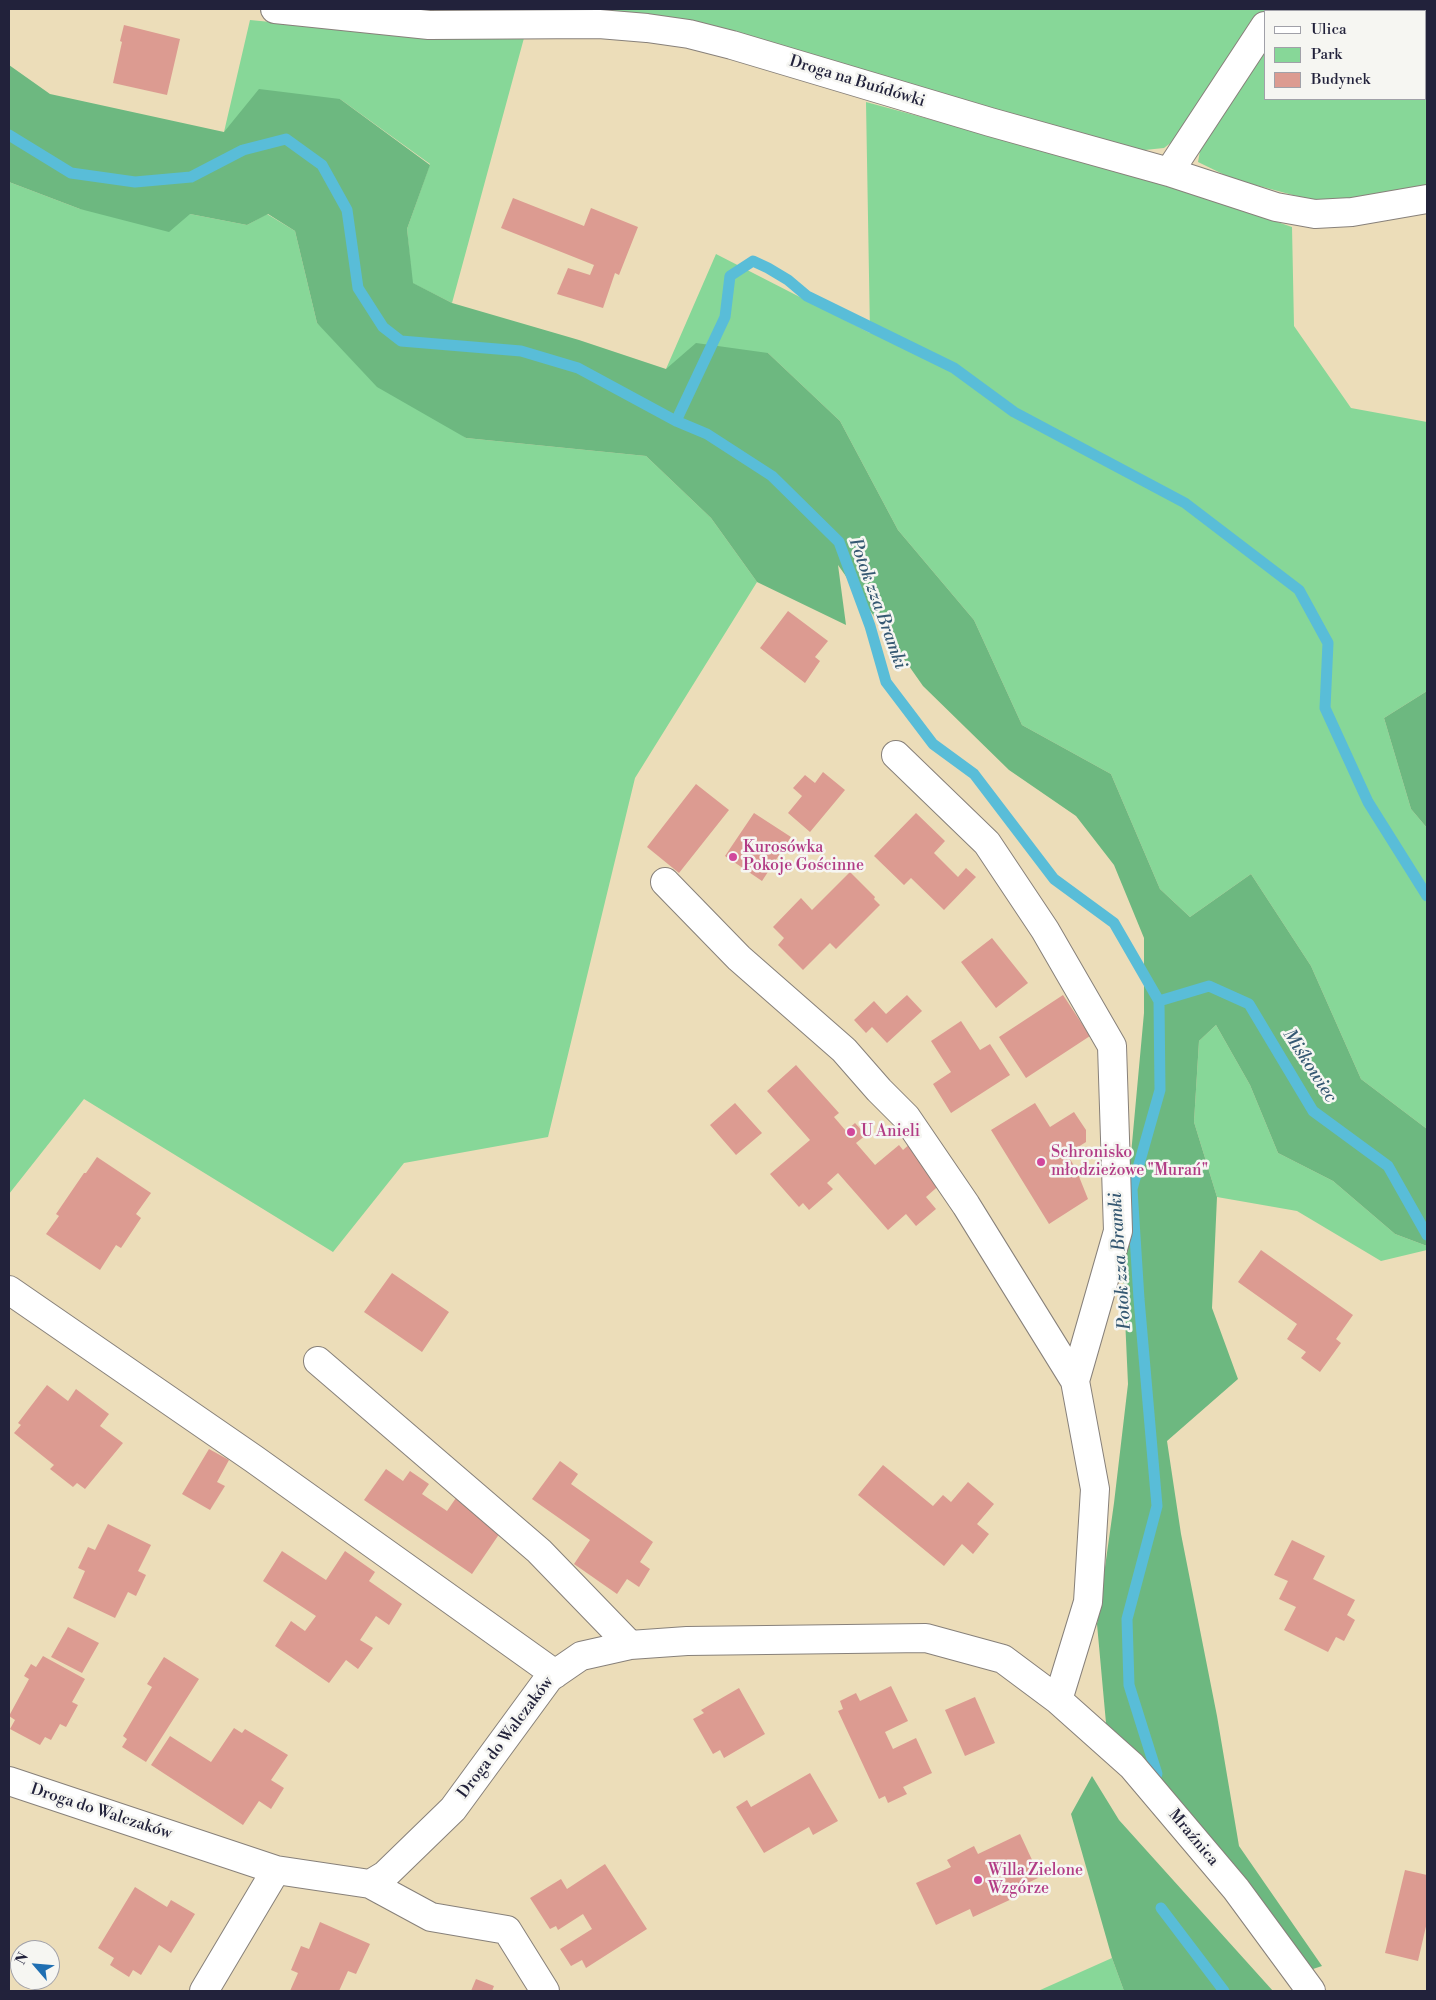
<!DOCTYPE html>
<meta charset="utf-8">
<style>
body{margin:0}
#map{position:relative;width:1436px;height:2000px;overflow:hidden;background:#ecddb9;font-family:"Libre Bodoni",serif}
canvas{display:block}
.frame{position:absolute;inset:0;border:10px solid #22223b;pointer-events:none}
.legend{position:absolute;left:1264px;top:10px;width:162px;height:90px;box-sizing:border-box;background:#f6f6f2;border:1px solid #a1a1a9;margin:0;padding:6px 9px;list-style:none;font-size:15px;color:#22223b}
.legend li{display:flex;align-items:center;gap:10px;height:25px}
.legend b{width:25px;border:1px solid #a1a1a9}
.north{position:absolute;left:10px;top:1940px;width:50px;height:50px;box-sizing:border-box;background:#f6f6f2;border:1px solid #a1a1a9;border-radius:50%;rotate:297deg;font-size:14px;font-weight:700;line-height:20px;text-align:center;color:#22223b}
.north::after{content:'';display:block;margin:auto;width:18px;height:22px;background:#1f6fb2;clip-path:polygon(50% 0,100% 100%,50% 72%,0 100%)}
</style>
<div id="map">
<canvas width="1436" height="2000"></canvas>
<div class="frame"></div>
<ul class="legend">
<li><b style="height:6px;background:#fff"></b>Ulica</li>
<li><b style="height:14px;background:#87d798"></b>Park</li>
<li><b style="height:14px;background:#dc9b91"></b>Budynek</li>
</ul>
<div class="north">N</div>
</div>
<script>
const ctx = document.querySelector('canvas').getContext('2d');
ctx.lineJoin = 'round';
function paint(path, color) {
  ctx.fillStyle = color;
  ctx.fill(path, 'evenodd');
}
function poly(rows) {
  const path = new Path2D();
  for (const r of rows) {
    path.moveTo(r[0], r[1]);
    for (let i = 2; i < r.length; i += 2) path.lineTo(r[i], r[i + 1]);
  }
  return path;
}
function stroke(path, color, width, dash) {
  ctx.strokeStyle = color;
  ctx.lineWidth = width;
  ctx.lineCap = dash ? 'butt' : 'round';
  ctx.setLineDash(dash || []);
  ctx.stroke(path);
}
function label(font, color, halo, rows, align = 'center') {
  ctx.font = font + ' "Libre Bodoni",serif';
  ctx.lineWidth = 5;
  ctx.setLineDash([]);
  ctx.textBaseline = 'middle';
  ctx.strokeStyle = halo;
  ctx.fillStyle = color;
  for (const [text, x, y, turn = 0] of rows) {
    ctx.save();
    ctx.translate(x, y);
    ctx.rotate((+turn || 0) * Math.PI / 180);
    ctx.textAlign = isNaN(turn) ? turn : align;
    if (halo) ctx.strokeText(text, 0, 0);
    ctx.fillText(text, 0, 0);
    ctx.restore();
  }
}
paint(poly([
 [349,9,1267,9,1209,102,1185,132,1164,148,1135,151,784,51],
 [1289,9,1427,9,1427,189,1319,202,1233,179,1198,162,1200,151,1265,48,1265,99,1425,99,1425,11,1288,11],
 [250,20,374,32,524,38,452,303,412,283,407,229,430,164,340,99,224,132],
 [866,102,1159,181,1292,227,1294,326,1351,408,1427,422,1427,691,1384,718,1411,809,1427,828,1427,1129,1361,1079,1311,966,1251,874,1190,917,1160,889,1111,774,1022,725,974,620,898,530,840,421,768,353,666,369,716,254,870,333],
 [9,182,80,209,190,214,247,225,267,214,295,231,317,323,466,438,646,456,711,518,757,582,635,778,548,1137,404,1163,333,1252,84,1099,9,1194],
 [1216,1025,1250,1085,1278,1153,1333,1181,1395,1234,1427,1246,1427,1250,1381,1261,1297,1211,1217,1197,1194,1122,1199,1041],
 [1112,1958,1124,1991,1038,1991]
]), '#87d798');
paint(poly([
 [9,65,50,94,224,132,259,89,340,99,430,165,407,229,413,283,452,303,579,340,666,369,696,343,768,353,840,421,898,530,974,620,1022,725,1111,774,1160,889,1190,917,1251,874,1311,966,1361,1079,1427,1129,1427,1246,1395,1234,1333,1181,1278,1153,1250,1085,1216,1025,1199,1041,1194,1122,1217,1197,1212,1308,1238,1379,1167,1441,1181,1534,1217,1716,1239,1846,1322,1966,1307,1971,1107,1734,1097,1624,1114,1503,1128,1384,1122,1252,1144,1013,1144,938,1114,865,1076,816,1009,770,923,686,838,565,846,625,757,582,711,518,646,456,466,438,377,387,317,323,295,231,268,214,247,225,190,214,169,232,80,209,9,182],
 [1427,691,1427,828,1411,809,1384,718],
 [1092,1776,1119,1820,1273,1991,1124,1991,1112,1958,1071,1814]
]), '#6db880');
stroke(poly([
 [9,135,71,173,135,182,191,177,243,150,286,139,322,165,347,210,358,288,383,327,401,341,521,351,578,368,676,421,707,434,772,476,839,542,870,626,886,682,933,744,974,774,1054,879,1114,923,1159,1001,1160,1090,1132,1189,1139,1299,1157,1506,1127,1619,1129,1685,1157,1774],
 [676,421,725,317,730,276,753,261,768,268,788,280,807,296,954,368,1014,412,1185,503,1299,590,1328,643,1325,708,1368,802,1427,896],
 [1159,1001,1209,986,1249,1004,1313,1111,1388,1166,1427,1235],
 [1161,1908,1224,1991]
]), '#59bdd8', 11);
paint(poly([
 [124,25,180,39,167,95,113,83,122,42,120,41],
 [513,198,584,226,591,208,638,227,619,275,615,273,603,308,557,294,568,268,590,275,594,265,501,228],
 [788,611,828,641,815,657,820,661,805,683,760,648],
 [823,772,845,790,810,832,788,813,802,796,793,788,805,775,815,783],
 [696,784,729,810,679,873,647,847],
 [754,813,791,837,762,881,725,856],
 [916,813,945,841,934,853,958,877,966,868,976,877,944,910,911,878,904,885,874,856],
 [850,872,875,897,874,899,880,905,836,949,830,943,803,970,778,945,784,938,773,927,801,898,812,910],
 [992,938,1028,983,996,1008,961,962],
 [907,995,922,1011,887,1043,872,1027,866,1033,854,1020,874,1001,886,1014],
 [1063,995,1090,1036,1026,1078,999,1037],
 [961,1021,980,1050,990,1044,1010,1075,951,1113,933,1084,951,1072,931,1041],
 [796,1065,839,1113,834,1117,846,1131,855,1123,866,1135,856,1143,875,1165,899,1145,903,1150,911,1143,944,1181,926,1197,936,1209,916,1226,906,1214,888,1230,838,1173,827,1183,833,1189,809,1210,803,1203,799,1207,770,1174,810,1140,767,1091],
 [735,1103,762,1133,736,1155,710,1125],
 [1035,1103,1050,1127,1074,1112,1086,1130,1086,1142,1067,1154,1076,1169,1088,1199,1049,1224,991,1130],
 [97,1157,151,1193,136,1214,141,1218,121,1248,116,1245,100,1270,46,1234,59,1216,56,1214,84,1173,86,1173],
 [1261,1250,1353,1315,1336,1339,1341,1343,1320,1372,1301,1358,1306,1352,1287,1339,1297,1324,1238,1282],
 [392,1273,449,1312,422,1352,364,1312],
 [47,1385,68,1401,76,1389,109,1414,100,1426,123,1443,85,1489,77,1483,73,1487,50,1469,54,1465,14,1433,21,1425,18,1423],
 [209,1449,229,1460,217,1482,225,1486,210,1510,182,1494],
 [560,1461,578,1474,571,1484,653,1542,640,1562,650,1569,639,1587,627,1579,617,1594,574,1564,590,1540,532,1499],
 [883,1465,933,1506,943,1495,951,1502,968,1482,994,1504,977,1524,989,1534,973,1554,962,1544,944,1566,858,1495],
 [386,1469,403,1481,410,1471,429,1484,422,1494,447,1511,458,1495,504,1527,472,1574,364,1500],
 [108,1524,151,1545,138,1571,146,1575,136,1596,128,1592,115,1618,73,1598,85,1571,78,1568,88,1547,95,1550],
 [1292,1540,1325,1556,1313,1579,1355,1600,1347,1615,1355,1620,1344,1641,1336,1637,1328,1652,1284,1630,1296,1607,1279,1599,1288,1581,1274,1575],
 [282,1551,326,1580,345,1551,375,1572,369,1581,402,1604,389,1625,376,1616,360,1640,373,1648,358,1669,346,1660,329,1683,275,1646,291,1621,305,1631,316,1616,263,1581],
 [68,1627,99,1643,82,1673,51,1657],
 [43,1656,85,1679,72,1702,78,1705,66,1727,60,1724,51,1740,45,1737,40,1745,10,1729,15,1720,9,1716,29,1679,24,1676,31,1664,36,1667],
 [164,1657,199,1679,146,1762,122,1747,127,1739,123,1736,152,1687,147,1684],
 [891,1686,908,1721,885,1732,893,1749,916,1738,932,1773,903,1787,907,1794,888,1803,885,1796,879,1799,838,1711,843,1709,840,1701,856,1693,860,1701],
 [739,1688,765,1734,724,1758,720,1750,713,1754,693,1719,704,1713,701,1710],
 [975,1697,995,1743,965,1756,945,1710],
 [234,1728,242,1733,245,1729,288,1755,271,1780,284,1788,271,1809,259,1801,243,1825,151,1765,170,1736,211,1762],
 [810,1773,838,1821,813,1835,809,1827,764,1853,736,1807,747,1800,751,1807],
 [1020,1834,1040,1877,1013,1890,1016,1897,973,1917,970,1909,936,1925,916,1883,951,1867,947,1860,974,1846,978,1854],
 [605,1864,647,1929,586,1968,582,1960,571,1966,560,1949,592,1929,583,1914,558,1930,556,1926,550,1929,530,1898,561,1879,567,1889],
 [1405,1870,1427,1875,1427,1922,1418,1961,1385,1953],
 [135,1887,167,1907,171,1900,195,1914,171,1953,159,1945,141,1975,133,1970,129,1977,110,1965,114,1958,98,1948],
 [320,1922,370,1944,356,1974,348,1971,339,1991,290,1991,298,1973,291,1970,301,1946,309,1949],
 [476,1979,494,1986,492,1991,471,1991]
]), '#dc9b91');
const minor = poly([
 [275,9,429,25,599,24,647,28,689,34,732,45,990,122,1169,172,1276,207,1315,214,1352,212,1427,199],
 [1169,172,1265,26],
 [896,755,987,843,1045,930,1112,1046,1118,1231,1075,1381,1095,1489,1088,1602,1058,1700],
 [665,882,739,958,844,1050,879,1090,906,1117,966,1205,1075,1381],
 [9,1290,254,1459,555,1674],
 [318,1361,539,1551,630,1645],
 [9,1781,276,1870,370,1884,385,1875,453,1809,549,1678,581,1656,630,1645,687,1641,926,1638,1003,1659,1058,1700,1132,1766,1236,1889,1311,1991],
 [370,1884,431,1917,507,1930,545,1991],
 [204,1991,276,1870]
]);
stroke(minor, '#87807a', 30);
stroke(minor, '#fff', 28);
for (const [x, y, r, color] of [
 [733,857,5,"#d1479c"],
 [851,1132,5,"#d1479c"],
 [1041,1162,5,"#d1479c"],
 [978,1880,5,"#d1479c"]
]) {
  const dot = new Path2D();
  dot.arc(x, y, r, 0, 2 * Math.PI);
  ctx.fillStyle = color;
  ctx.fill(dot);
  stroke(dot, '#f6f6f2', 2);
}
label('16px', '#22223b', '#f6f6f2', [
 ["Droga na Buńdówki",857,82,17],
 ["Droga do Walczaków",506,1738,-53],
 ["Droga do Walczaków",101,1812,18],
 ["Mraźnica",1193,1838,50]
]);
label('16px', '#b23c85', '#f6f6f2', [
 ["Kurosówka",743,848],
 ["Pokoje Gościnne",743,866],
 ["U Anieli",861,1132],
 ["Schronisko",1051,1153],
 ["młodzieżowe \"Murań\"",1051,1171],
 ["Willa Zielone",988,1871],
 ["Wzgórze",988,1889]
], 'left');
label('italic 18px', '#355872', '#f6f6f2', [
 ["Potok zza Bramki",877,604,70],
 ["Miśkowiec",1309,1066,57],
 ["Potok zza Bramki",1121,1261,-94]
]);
</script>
